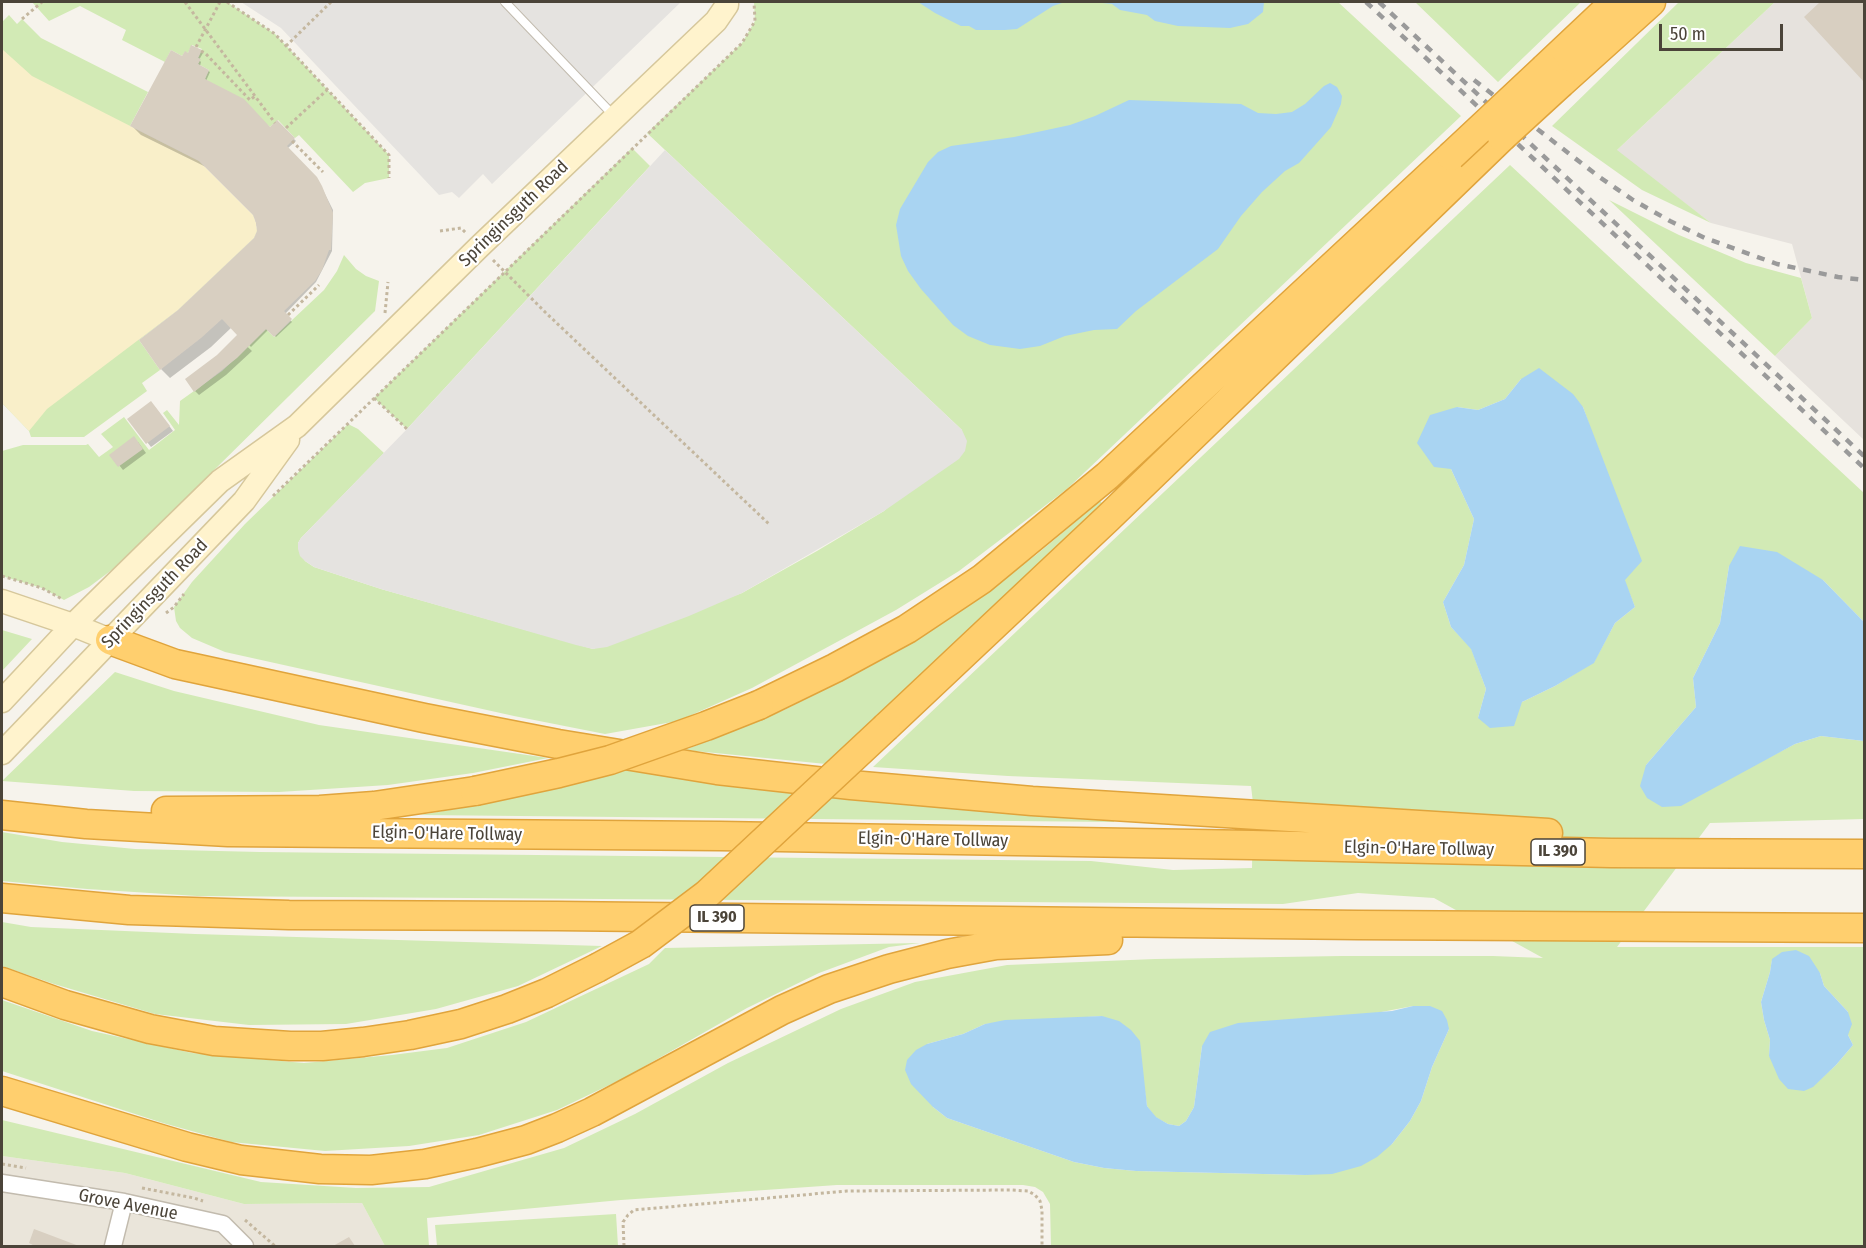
<!DOCTYPE html>
<style>
body{margin:0}
#map{position:relative;width:1866px;height:1248px;overflow:hidden;background:#f6f3ec;font-family:"Fira Sans Condensed",sans-serif}
canvas{display:block}
.frame{position:absolute;inset:0;border:3px solid #4b4439;pointer-events:none}
.scale{position:absolute;left:1659px;top:24px;width:124px;height:27px;box-sizing:border-box;border:3px solid #4b4439;border-top:0;padding-left:8px;font-size:18px;line-height:21px;white-space:nowrap;color:#4b4439;-webkit-text-stroke:4px #fff;paint-order:stroke}
</style>
<div id="map">
<canvas width="1866" height="1248"></canvas>
<div class="frame"></div>
<div class="scale">50 m</div>
</div>
<script>
const ctx = document.querySelector('canvas').getContext('2d');
ctx.lineJoin = 'round';
function paint(path, color) {
  ctx.fillStyle = color;
  ctx.fill(path, 'evenodd');
}
function poly(rows) {
  const path = new Path2D();
  for (const r of rows) {
    path.moveTo(r[0], r[1]);
    for (let i = 2; i < r.length; i += 2) path.lineTo(r[i], r[i + 1]);
  }
  return path;
}
function stroke(path, color, width, dash) {
  ctx.strokeStyle = color;
  ctx.lineWidth = width;
  ctx.lineCap = dash ? 'butt' : 'round';
  ctx.setLineDash(dash || []);
  ctx.stroke(path);
}
function label(font, color, halo, rows, align = 'center') {
  ctx.font = font + ' "Fira Sans Condensed",sans-serif';
  ctx.lineWidth = 4.5;
  ctx.setLineDash([]);
  ctx.textBaseline = 'middle';
  ctx.strokeStyle = halo;
  ctx.fillStyle = color;
  for (const [text, x, y, turn = 0] of rows) {
    ctx.save();
    ctx.translate(x, y);
    ctx.rotate((+turn || 0) * Math.PI / 180);
    ctx.textAlign = isNaN(turn) ? turn : align;
    if (halo) ctx.strokeText(text, 0, 0);
    ctx.fillText(text, 0, 0);
    ctx.restore();
  }
}
paint(poly([
 [2,1156,125,1173,244,1204,362,1203,385,1246,2,1246]
]), '#eae5da');
paint(poly([
 [1775,2,1864,2,1864,440,1775,356,1812,318,1792,244,1711,223,1616,151]
]), '#e6e2dd');
paint(poly([
 [32,2,227,2,275,34,389,155,389,178,365,183,353,192,299,135,295,138,278,120,270,127,205,79,209,70,198,64,200,59,198,58,202,49,192,45,188,53,185,52,182,56,171,50,165,62,122,40,126,30,80,6,49,21],
 [754,2,1338,2,1461,116,1067,489,959,571,896,610,752,688,678,721,605,734,514,716,225,652,192,638,180,628,176,621,174,607,192,582,245,524,348,424,358,429,384,453,301,538,298,543,305,561,314,567,381,589,593,649,742,593,817,551,884,511,962,430,647,133,742,43,755,21],
 [1415,2,1581,2,1498,82],
 [1679,2,1775,2,1617,150,1711,223,1642,190,1552,126],
 [9,15,17,24,22,19,41,38,148,92,130,126,253,215,257,231,254,238,178,310,139,340,160,370,142,383,147,391,84,437,31,437,29,431,2,403,2,22],
 [632,148,650,166,407,429,374,398],
 [1510,165,1864,493,1864,622,1823,580,1729,566,1720,623,1693,678,1696,707,1646,765,1741,772,1795,744,1821,736,1864,741,1864,819,1710,823,1617,947,1864,947,1864,1246,1051,1246,1050,1204,1043,1192,1035,1187,1023,1185,837,1185,621,1200,427,1218,429,1246,385,1246,362,1203,244,1204,125,1173,2,1156,2,1120,261,1182,356,1188,429,1187,564,1148,635,1114,728,1063,841,1009,915,982,1007,965,1155,959,1342,956,1493,956,1543,958,1434,898,1358,893,1283,904,197,896,87,889,2,881,2,832,62,842,135,849,260,852,1091,861,1173,870,1252,868,1253,803,1251,786,1008,776,873,767],
 [1521,379,1583,407,1590,427,1624,580,1635,607,1615,623,1594,662,1555,686,1522,702,1478,718,1486,689,1471,648,1451,627,1443,602,1464,565,1474,519,1451,469,1457,407,1478,410,1505,399],
 [1772,960,1820,973,1824,986,1848,1012,1848,1035,1853,1045,1836,1065,1813,1086,1769,1056,1770,1040,1764,1020,1761,1002,1770,972],
 [1413,1006,1449,1029,1432,1067,1421,1101,1410,1121,1392,1144,1305,1175,1136,1171,1104,1168,1074,1162,947,1118,933,1107,927,1044,963,1034,985,1024,1102,1016,1145,1092,1147,1106,1155,1117,1168,1124,1179,1126,1186,1121,1194,1107,1202,1046],
 [1609,200,1679,235,1746,263,1801,278,1812,318,1775,356],
 [344,255,356,269,366,276,379,281,375,311,117,566,89,587,64,600,42,588,2,576,2,451,23,445,86,445,88,444,99,457,113,447,101,434,124,417,149,450,175,430,163,413,167,410,179,425,180,401,222,371,266,329,274,337,324,290,337,271],
 [1100,501,1105,506,826,764,685,750,784,710,870,666,941,623,1036,555],
 [2,630,32,639,2,671],
 [115,672,174,691,319,725,548,758,473,773,388,785,279,792,134,791,2,781],
 [630,769,1115,817,1114,822,420,815,478,805],
 [2,922,31,927,195,934,602,946,518,986,436,1009,346,1024,249,1025,155,1014,54,984,2,966],
 [920,943,889,947,819,973,747,1008,624,1078,557,1110,479,1135,409,1146,325,1151,231,1142,163,1123,2,1071,2,1000,92,1031,192,1053,304,1063,392,1055,447,1048,526,1022,649,964,665,948],
 [616,1214,618,1246,437,1246,435,1225]
]), '#d2eab5');
paint(poly([
 [2,49,32,76,199,161,253,215,256,223,257,231,254,238,178,310,47,409,29,431,2,403]
]), '#f9efc9');
paint(poly([
 [241,2,681,2,492,184,483,174,459,198,452,192,439,195,281,28],
 [665,150,962,430,967,441,965,451,959,459,884,511,742,593,689,616,607,647,593,649,576,645,381,589,314,567,305,561,300,556,298,549,298,543,301,538,407,429]
]), '#e5e3e0');
paint(poly([
 [918,2,1073,2,1065,2,1053,6,1017,29,1005,30,976,30,969,26,961,26,935,13],
 [1093,2,1264,2,1263,12,1248,24,1230,28,1178,26,1155,21,1147,15,1120,10,1112,4],
 [1330,83,1337,87,1342,96,1341,104,1331,127,1324,135,1299,163,1285,171,1262,192,1241,216,1218,249,1136,311,1117,329,1094,330,1065,336,1040,346,1020,349,990,345,968,336,953,325,921,289,908,271,901,256,896,225,900,209,928,162,938,152,951,146,1014,137,1070,125,1095,116,1129,100,1241,104,1258,113,1276,114,1292,112,1305,104,1324,86],
 [1539,368,1573,394,1583,407,1642,561,1625,580,1635,607,1615,623,1594,663,1555,686,1522,702,1514,726,1490,728,1478,718,1486,689,1471,649,1451,627,1443,602,1464,565,1474,519,1451,469,1434,467,1417,443,1430,415,1457,407,1478,410,1505,399,1521,379],
 [1740,546,1777,552,1823,580,1864,622,1864,741,1821,736,1795,744,1681,806,1662,807,1647,798,1640,786,1646,765,1696,707,1693,678,1720,623,1729,566],
 [1796,950,1809,956,1820,973,1824,986,1848,1012,1852,1024,1848,1035,1853,1045,1836,1065,1813,1087,1804,1091,1788,1089,1779,1079,1769,1056,1770,1040,1764,1020,1761,1002,1770,972,1772,959,1782,952],
 [1413,1006,1430,1006,1442,1011,1447,1020,1449,1029,1432,1067,1421,1101,1410,1121,1392,1144,1377,1157,1361,1166,1332,1174,1305,1175,1136,1171,1104,1168,1074,1162,947,1118,933,1107,911,1084,905,1070,907,1060,916,1050,927,1044,963,1034,985,1024,1005,1020,1102,1016,1119,1021,1131,1030,1140,1041,1147,1106,1156,1117,1168,1124,1179,1126,1186,1121,1194,1107,1202,1046,1210,1032,1238,1023,1392,1011]
]), '#a9d4f2');
paint(poly([
 [1823,2,1864,2,1864,80,1806,17],
 [201,51,203,53,199,60,201,62,200,66,210,72,206,81,270,129,277,122,296,141,288,148,318,180,333,210,332,251,316,282,285,314,292,322,276,337,269,329,251,347,232,327,211,347,170,378,161,369,255,239,258,231,254,214,210,169,141,135,132,126,183,58],
 [237,337,252,351,226,375,199,395,195,391,218,356],
 [155,407,173,431,151,447,129,419],
 [138,442,146,453,123,470,111,455],
 [35,1231,75,1246,35,1246,31,1243]
]), '#0003');
paint(poly([
 [1820,2,1864,2,1864,82,1804,17],
 [191,45,202,50,198,58,201,59,198,64,209,70,205,79,244,99,270,127,277,120,295,138,287,146,317,177,322,186,333,213,331,250,329,250,322,270,315,281,284,311,292,319,274,337,266,329,237,358,194,392,185,379,217,355,237,335,222,319,201,338,160,370,139,340,178,310,254,238,257,231,256,223,253,215,199,161,130,126,171,50,182,56,185,51,188,53],
 [151,401,170,426,146,444,127,419],
 [134,436,143,449,118,467,109,455],
 [34,1229,79,1246,35,1246,29,1243],
 [349,1237,355,1246,333,1246]
]), '#d8cfc1');
const lane = poly([
 [505,2,615,117]
]);
const street = poly([
 [2,1183,124,1202,223,1224,245,1246],
 [113,1246,124,1202]
]);
const secondary = poly([
 [2,601,73,625,110,640],
 [2,701,73,625,220,481,297,426,479,247,716,21,727,5,727,2],
 [2,753,244,501,288,440]
]);
const highway = poly([
 [1545,68,1615,2],
 [1561,83,1651,2],
 [110,640,175,664,424,718,558,744,717,770,851,785,1032,801,1548,833],
 [759,705,835,668,907,629,982,579,1107,476,1451,156],
 [886,727,1108,518,1502,137],
 [166,811,320,810,374,806,475,791],
 [2,815,86,824,228,832,720,836,1252,845,1611,853,1864,854],
 [2,898,129,910,289,915,558,916,1358,925,1864,928],
 [2,982,65,1005,150,1029,214,1041,290,1046,322,1046,363,1042,410,1035,461,1024,507,1009,547,993,597,968],
 [2,1091,187,1147,241,1160,320,1169,371,1170,425,1164,477,1153,526,1140,557,1128,592,1112,782,1010,829,989,889,969,947,954,996,945,1108,940]
]);
stroke(lane, '#c2bbae', 10);
stroke(street, '#c2bbae', 19);
stroke(secondary, '#d6c79b', 25);
stroke(highway, '#e0a43c', 31);
stroke(poly([
 [185,2,275,123],
 [227,2,275,34,389,155,389,178],
 [22,19,42,2],
 [286,46,331,2],
 [196,47,220,2],
 [201,51,205,53,250,100,255,96],
 [286,128,327,90],
 [292,141,323,172],
 [440,231,461,228,467,234],
 [493,260,545,312,769,524],
 [385,313,388,282],
 [288,315,319,285],
 [374,398,407,429],
 [273,496,742,43,755,21,754,2],
 [2,576,42,588,62,599],
 [166,613,174,607,184,594],
 [2,1164,26,1168],
 [142,1188,194,1198,203,1201],
 [245,1220,275,1246],
 [624,1246,623,1222,628,1215,634,1210,847,1191,1011,1190,1028,1191,1035,1195,1040,1201,1042,1210,1042,1246]
]), '#c4b79f', 3, [3, 3]);
stroke(lane, '#fff', 8);
stroke(street, '#fff', 16);
stroke(secondary, '#fff3cd', 22);
stroke(highway, '#ffcf6e', 28);
stroke(poly([
 [1366,2,1864,468],
 [1379,2,1864,456],
 [1474,80,1598,176,1633,200,1670,221,1705,238,1777,264,1838,277,1864,280]
]), '#9a9a9a', 4.5, [8, 8]);
const highwayBridge = poly([
 [1502,137,1561,83],
 [1451,156,1545,68],
 [475,791,559,773,610,760,706,726,759,705],
 [597,968,641,944,706,895,886,727]
]);
stroke(highwayBridge, '#e0a43c', 31, []);
stroke(highwayBridge, '#ffcf6e', 28);
for (const [x, y, w] of [
 [1558,852,54],
 [717,918,54]
]) {
  const box = new Path2D();
  box.roundRect(x - w / 2, y - 13, w, 26, 4.5);
  ctx.fillStyle = '#fff';
  ctx.fill(box);
  stroke(box, '#4b4439', 1.5);
}
label('bold 16px', '#4b4439', null, [
 ["IL 390",1558,852],
 ["IL 390",717,918]
]);
label('18px', '#4b4439', '#fff', [
 ["Springinsguth Road",514,214,-44],
 ["Springinsguth Road",155,594,-46],
 ["Elgin-O'Hare Tollway",447,834,1],
 ["Elgin-O'Hare Tollway",933,840,1],
 ["Elgin-O'Hare Tollway",1419,849,1],
 ["Grove Avenue",128,1205,11]
]);
</script>
